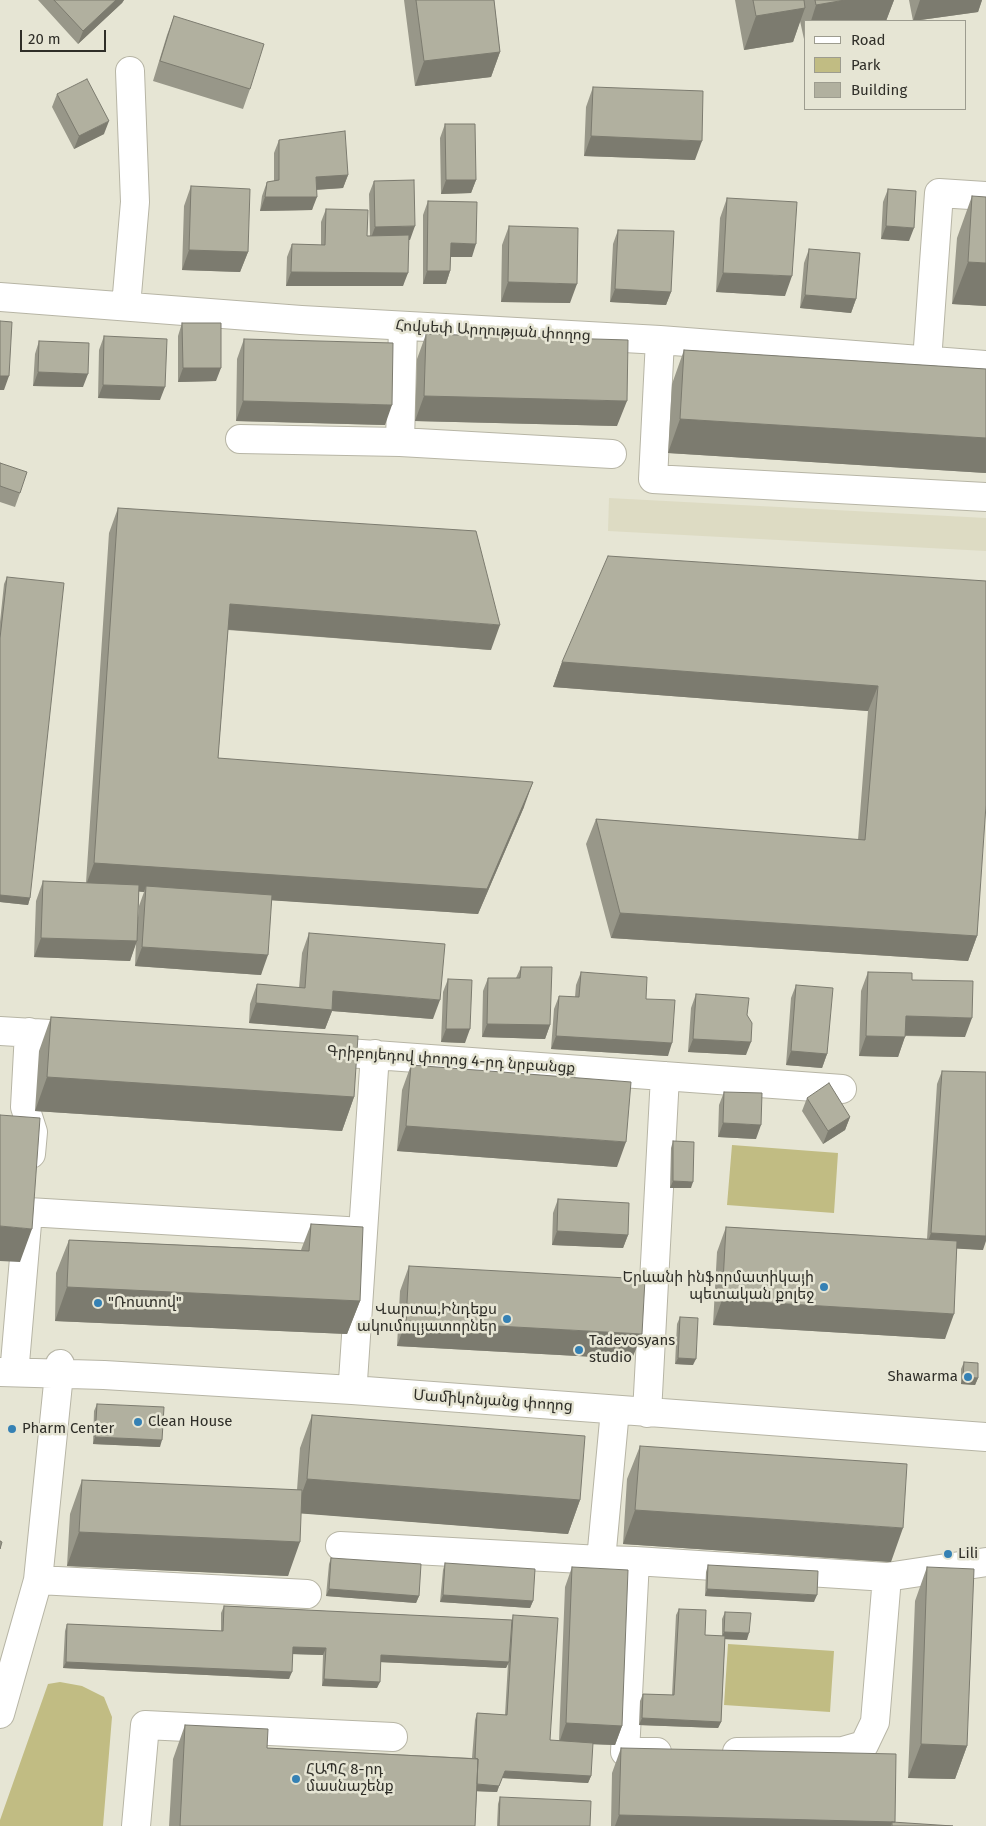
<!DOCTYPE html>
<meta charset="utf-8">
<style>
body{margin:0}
#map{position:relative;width:986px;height:1826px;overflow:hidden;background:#e6e5d4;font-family:"Fira Sans",sans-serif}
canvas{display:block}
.legend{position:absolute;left:804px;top:20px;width:162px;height:90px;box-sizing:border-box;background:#e6e5d4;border:1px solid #9d9c8f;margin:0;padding:6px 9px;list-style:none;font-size:15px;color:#2f2e28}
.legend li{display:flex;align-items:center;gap:10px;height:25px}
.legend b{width:25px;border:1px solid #9d9c8f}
.scale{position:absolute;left:20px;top:30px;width:86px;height:22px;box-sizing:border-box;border:2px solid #2f2e28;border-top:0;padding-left:6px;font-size:15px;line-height:18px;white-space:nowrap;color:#2f2e28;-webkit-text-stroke:4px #e6e5d4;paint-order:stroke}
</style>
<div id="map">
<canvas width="986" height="1826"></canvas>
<ul class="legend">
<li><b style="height:6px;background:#fff"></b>Road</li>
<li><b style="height:14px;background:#c1bc83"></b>Park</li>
<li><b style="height:14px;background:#b1b09f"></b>Building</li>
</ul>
<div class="scale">20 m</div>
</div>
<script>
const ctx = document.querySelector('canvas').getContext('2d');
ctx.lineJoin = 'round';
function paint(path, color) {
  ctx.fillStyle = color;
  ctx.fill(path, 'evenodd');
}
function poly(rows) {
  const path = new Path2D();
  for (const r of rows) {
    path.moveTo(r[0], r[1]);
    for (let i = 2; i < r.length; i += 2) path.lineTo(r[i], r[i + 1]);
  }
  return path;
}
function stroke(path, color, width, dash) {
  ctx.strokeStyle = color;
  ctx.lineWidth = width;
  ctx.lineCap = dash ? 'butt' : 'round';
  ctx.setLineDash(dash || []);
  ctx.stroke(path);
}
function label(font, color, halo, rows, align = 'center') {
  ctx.font = font + ' "Fira Sans","Noto Sans Armenian",sans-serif';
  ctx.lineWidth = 5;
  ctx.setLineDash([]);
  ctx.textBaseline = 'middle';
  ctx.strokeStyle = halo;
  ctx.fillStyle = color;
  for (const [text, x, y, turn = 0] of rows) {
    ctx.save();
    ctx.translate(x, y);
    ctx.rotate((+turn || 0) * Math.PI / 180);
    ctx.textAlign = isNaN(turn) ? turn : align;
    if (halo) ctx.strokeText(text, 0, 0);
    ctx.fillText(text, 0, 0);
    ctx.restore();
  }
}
paint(poly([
 [609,498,986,518,986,551,608,531]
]), '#dddbc3');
paint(poly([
 [732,1145,838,1153,834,1213,727,1205],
 [728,1644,834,1651,830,1712,724,1705],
 [60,1682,82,1686,104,1697,112,1717,103,1826,0,1826,0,1820,48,1684]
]), '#c1bc83');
const minor = poly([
 [0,297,301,320,660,340,986,365],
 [126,306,135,202,130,71],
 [660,340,653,479,986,497],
 [927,361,939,193,986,196],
 [240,439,400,442,403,326],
 [400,442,612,454],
 [0,1031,83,1036],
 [29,1032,25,1107,33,1132,31,1154],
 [320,1051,842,1089],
 [28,1212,363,1232],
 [15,1363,28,1212],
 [0,1372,104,1375,352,1390,986,1437],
 [353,1381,375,1054],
 [615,1410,601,1560,635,1561,625,1752,657,1752],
 [647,1413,665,1076],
 [340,1546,601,1560],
 [635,1561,887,1577],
 [38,1580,307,1594],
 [0,1714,38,1580,60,1364],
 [737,1752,843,1751,864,1745,875,1722,887,1577,986,1562],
 [136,1826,145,1725,393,1737]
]);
stroke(minor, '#b7b5a5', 30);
stroke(minor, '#fff', 28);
paint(poly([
 [38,0,124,0,122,3,78,44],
 [404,0,494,0,500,52,491,77,415,86],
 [735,0,894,0,886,21,805,21,805,39,804,39,800,21,793,42,744,50],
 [909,0,982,0,978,12,913,21],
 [174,16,250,89,243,109,153,81,167,35],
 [593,87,695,160,584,156,586,107],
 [57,94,104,134,74,149,52,107],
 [445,124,476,180,471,193,441,194,440,138],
 [279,140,348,175,343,188,316,190,312,210,260,211,262,196,267,182,274,181,274,153],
 [374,181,410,240,409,240,403,286,286,286,287,257,292,244,321,245,321,222,326,209,367,236,370,236,369,194],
 [191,186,248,252,240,272,182,270,184,206],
 [888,189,909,241,881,239,883,202],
 [972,196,986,306,952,304,957,238],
 [727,198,785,296,716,292,720,218],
 [428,201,472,257,451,257,450,271,446,284,423,284,423,215],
 [509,226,570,303,501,302,502,245],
 [618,230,671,292,666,305,610,302,613,244],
 [809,249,856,299,851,313,800,308,804,263],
 [182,323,216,381,178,382,178,336],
 [426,334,617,426,415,421,417,359],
 [104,336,160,400,98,398,99,350],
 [244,339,385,425,236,421,237,359],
 [39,341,83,387,33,386,35,354],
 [684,350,986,369,986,473,668,453,672,384],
 [0,463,20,493,15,507,0,502],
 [118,508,491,650,228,630,218,758,524,807,478,914,272,900,261,975,135,966,136,942,130,961,34,957,36,901,43,881,86,883,109,533],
 [139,891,144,892,139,906,137,929],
 [7,577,30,898,28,905,0,902,0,622,4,584],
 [986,581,977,936,968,961,611,938,586,844,596,819,858,840,868,711,553,687,562,662],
 [309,933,433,1019,332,1011,325,1029,249,1023,250,1004,257,984,299,988,302,953],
 [521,967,550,1025,545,1039,482,1037,483,991,488,978,516,978],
 [581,972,646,999,668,1056,551,1049,554,1009,559,996,575,997,576,985],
 [868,972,912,980,965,1037,905,1036,898,1057,859,1056,861,991],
 [448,979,465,1043,441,1042,443,992],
 [796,985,827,1054,822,1068,786,1065,791,998],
 [696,994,746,1055,688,1052,691,1008],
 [51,1017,354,1097,342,1131,35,1111,39,1051],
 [411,1065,617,1167,397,1151,402,1090],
 [942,1071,983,1250,957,1248,945,1339,713,1325,717,1252,726,1227,927,1239,937,1084],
 [724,1092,756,1139,718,1137,719,1105],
 [807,1098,850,1117,845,1130,823,1144,802,1111],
 [673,1141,691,1188,670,1188,671,1148],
 [558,1199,628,1235,623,1248,552,1245,553,1213],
 [311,1224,360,1301,347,1334,55,1321,56,1273,69,1240,301,1250],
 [409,1266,632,1359,397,1346,400,1291],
 [680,1317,693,1365,675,1364,677,1324],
 [964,1362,978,1378,975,1385,961,1384,961,1369],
 [97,1404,160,1447,93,1444,94,1411],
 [312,1415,580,1500,568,1534,301,1513,288,1576,67,1566,70,1514,82,1480,297,1490,300,1448],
 [640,1446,891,1562,623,1544,627,1479],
 [331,1558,419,1596,416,1603,326,1596,329,1564],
 [445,1563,533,1601,530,1608,440,1602,443,1570],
 [708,1565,814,1602,705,1596,706,1572],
 [572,1567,622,1726,615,1745,592,1744,591,1776,588,1783,502,1778,497,1792,477,1791,475,1826,169,1826,173,1759,185,1725,267,1748,472,1758,475,1720,477,1713,505,1715,508,1663,506,1668,381,1662,377,1688,322,1686,323,1655,293,1654,289,1679,63,1668,65,1631,67,1624,221,1631,221,1613,224,1606,512,1620,513,1615,550,1740,559,1741,565,1587],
 [927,1567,967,1746,955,1779,908,1778,915,1601],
 [679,1609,705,1635,722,1636,722,1619,725,1612,747,1640,725,1639,721,1722,718,1728,639,1725,640,1701,643,1694,672,1695,676,1615],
 [621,1748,895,1822,894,1823,953,1826,611,1826,612,1773],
 [500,1797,590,1826,497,1826,498,1804]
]), '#989789');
paint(poly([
 [116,0,124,0,122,3,78,44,83,31],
 [845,0,894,0,886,21,811,21,816,5],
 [920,0,982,0,978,12,913,21],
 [805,8,793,42,744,50,756,16],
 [500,52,491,77,415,86,424,61],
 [109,121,104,134,74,149,79,136],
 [591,136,702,141,695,160,584,156],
 [348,175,343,188,311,190,316,177],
 [446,180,476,180,471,193,441,194],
 [265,197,317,197,312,210,260,211],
 [415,226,410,240,370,241,375,227],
 [886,226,914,228,909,241,881,239],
 [451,243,476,244,472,257,446,257],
 [189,250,248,252,240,272,182,270],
 [968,262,986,263,986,306,952,304],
 [427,271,450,271,446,284,423,284],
 [291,272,408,273,403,286,286,286],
 [723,273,792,276,785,296,716,292],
 [508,282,577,284,570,303,501,302],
 [615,289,671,292,666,305,610,302],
 [805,295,856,299,851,313,800,308],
 [183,368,221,368,216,381,178,382],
 [38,372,88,374,83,387,33,386],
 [0,376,9,376,4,390,0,390],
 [103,385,165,387,160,400,98,398],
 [424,396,627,401,617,426,415,421],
 [243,401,392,405,385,425,236,421],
 [680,419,986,438,986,473,668,453],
 [230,604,500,625,491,650,221,629],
 [562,662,878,686,868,711,553,687],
 [533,782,524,807,478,914,146,892,146,886,144,892,85,888,94,863],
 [0,895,30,898,28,905,0,902],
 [620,913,977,936,968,961,611,938],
 [41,938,137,941,130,961,34,957],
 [142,947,268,955,261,975,135,966],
 [333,991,440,1000,433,1019,332,1011,325,1029,249,1023,256,1003],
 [906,1016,972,1018,965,1037,898,1035],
 [487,1024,550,1025,545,1039,482,1037],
 [446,1029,470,1029,465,1043,441,1042],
 [556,1036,672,1043,668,1056,551,1049],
 [866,1036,905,1037,898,1057,859,1056],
 [693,1039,751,1042,746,1055,688,1052],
 [791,1051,827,1054,822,1068,786,1065],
 [47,1077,354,1097,342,1131,35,1111],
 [850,1117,845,1130,823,1144,828,1131],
 [723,1123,761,1125,756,1139,718,1137],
 [406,1126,626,1142,617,1167,397,1151],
 [673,1181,693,1182,691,1188,670,1188],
 [0,1226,32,1229,20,1262,0,1261],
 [557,1231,628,1235,623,1248,552,1245],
 [931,1233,986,1236,986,1241,983,1250,926,1247],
 [67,1287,360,1301,347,1334,55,1321],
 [722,1300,954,1314,945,1339,713,1325],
 [406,1321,642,1334,632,1359,397,1346],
 [678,1358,696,1359,693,1365,675,1364],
 [963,1377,978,1378,975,1385,961,1384],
 [95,1437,162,1440,160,1447,93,1444],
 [307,1479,580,1500,568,1534,295,1513],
 [635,1510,903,1528,891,1562,623,1544],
 [79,1532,300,1542,288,1576,67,1566],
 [329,1589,419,1596,416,1603,326,1596],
 [707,1589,817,1595,814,1602,705,1596],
 [443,1595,533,1601,530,1608,440,1602],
 [724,1632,749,1633,747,1640,721,1639],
 [293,1647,326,1648,323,1655,291,1654],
 [381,1655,509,1662,506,1668,378,1662],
 [66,1662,292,1672,289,1679,63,1668],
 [324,1679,380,1682,377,1688,322,1686],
 [642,1718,721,1722,718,1728,639,1725],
 [566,1723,622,1726,615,1745,559,1743],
 [921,1744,967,1746,955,1779,908,1778],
 [505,1771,591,1776,588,1783,502,1778],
 [473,1784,499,1786,497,1792,470,1791],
 [619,1815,895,1822,893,1826,892,1822,891,1826,615,1826]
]), '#7c7b6f');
const building = poly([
 [54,0,116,0,83,31,54,0],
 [416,0,494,0,500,52,424,61,416,0],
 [753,0,804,0,805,8,756,16,753,0],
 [815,0,845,0,816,5,815,0],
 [174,16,264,44,250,89,160,61,174,16],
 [87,79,109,121,79,136,57,94,87,79],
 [593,87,703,91,702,141,591,136,593,87],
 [445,124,475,124,476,180,446,180,445,124],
 [345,131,348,175,316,177,317,197,265,197,267,182,279,180,279,140,345,131],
 [414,180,415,226,375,227,374,181,414,180],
 [191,186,250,189,248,252,189,250,191,186],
 [888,189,916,191,914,228,886,226,888,189],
 [972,196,986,197,986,263,968,262,972,196],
 [727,198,797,202,792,276,723,273,727,198],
 [428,201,477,202,476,244,451,243,450,271,427,271,428,201],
 [326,209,368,210,367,236,409,235,408,273,291,272,292,244,325,245,326,209],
 [509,226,578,228,577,284,508,282,509,226],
 [618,230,674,231,671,292,615,289,618,230],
 [809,249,860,253,856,299,805,295,809,249],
 [0,321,12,322,9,376,0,376,0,321],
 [182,323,221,323,221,368,183,368,182,323],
 [426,334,628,340,627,401,424,396,426,334],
 [104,336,167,339,165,387,103,385,104,336],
 [244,339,393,343,392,405,243,401,244,339],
 [39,341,89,343,88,374,38,372,39,341],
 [684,350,986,369,986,438,680,419,684,350],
 [0,463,27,472,20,493,0,486,0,463],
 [118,508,476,531,500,625,230,604,218,758,533,782,487,889,94,863,118,508],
 [608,556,986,581,986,805,977,936,620,913,596,819,865,840,878,686,562,662,608,556],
 [7,577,64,583,30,898,0,895,0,638,7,577],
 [43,881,139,885,137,941,41,938,43,881],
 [146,886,272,895,268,955,142,947,146,886],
 [309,933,445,944,440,1000,333,991,332,1010,256,1003,257,984,305,988,309,933],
 [521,967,552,967,550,1025,487,1024,488,978,520,978,521,967],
 [581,972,647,977,646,999,675,1000,672,1043,556,1036,559,996,579,997,581,972],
 [868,972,912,973,912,980,973,981,972,1018,906,1016,905,1037,866,1036,868,972],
 [448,979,472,980,470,1029,446,1029,448,979],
 [796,985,833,988,827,1054,791,1051,796,985],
 [696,994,749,998,747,1015,752,1023,751,1042,693,1039,696,994],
 [51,1017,358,1036,354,1097,47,1077,51,1017],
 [411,1065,631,1082,626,1142,406,1126,411,1065],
 [942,1071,986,1072,986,1236,931,1233,942,1071],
 [829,1083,850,1117,828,1131,807,1098,829,1083],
 [724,1092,762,1093,761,1125,723,1123,724,1092],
 [0,1115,40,1118,32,1229,0,1226,0,1115],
 [673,1141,694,1142,693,1182,673,1181,673,1141],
 [558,1199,629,1203,628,1235,557,1231,558,1199],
 [311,1224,363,1227,360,1301,67,1287,69,1240,309,1251,311,1224],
 [726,1227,957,1241,954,1314,722,1300,726,1227],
 [409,1266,645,1279,642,1334,406,1321,409,1266],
 [680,1317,698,1318,696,1359,678,1358,680,1317],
 [964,1362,978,1363,978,1378,963,1377,964,1362],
 [97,1404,164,1407,162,1440,95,1437,97,1404],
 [312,1415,585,1436,580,1500,307,1479,312,1415],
 [640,1446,907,1464,903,1528,635,1510,640,1446],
 [82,1480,302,1490,300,1542,79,1532,82,1480],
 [0,1541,2,1542,0,1549,0,1541],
 [331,1558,421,1564,419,1596,329,1589,331,1558],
 [445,1563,535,1569,533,1601,443,1595,445,1563],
 [708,1565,818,1571,817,1595,707,1589,708,1565],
 [572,1567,628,1570,622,1726,566,1723,572,1567],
 [927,1567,974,1569,967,1746,921,1744,927,1567],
 [224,1606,512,1620,509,1662,381,1655,380,1682,324,1679,326,1648,293,1647,292,1672,66,1662,67,1624,223,1631,224,1606],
 [679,1609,706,1610,705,1635,725,1636,721,1722,642,1718,643,1694,674,1695,679,1609],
 [725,1612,751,1613,749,1633,724,1632,725,1612],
 [513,1615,558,1618,550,1740,593,1743,591,1776,505,1771,499,1786,477,1784,478,1759,475,1758,477,1713,507,1715,513,1615],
 [185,1725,268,1729,267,1748,478,1759,475,1826,180,1826,185,1725],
 [621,1748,896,1754,895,1822,619,1815,621,1748],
 [500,1797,591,1801,590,1826,499,1826,500,1797],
 [892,1822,953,1826,892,1826,892,1822]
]);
paint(building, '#b1b09f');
stroke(building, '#7c7b6f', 1);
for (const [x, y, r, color] of [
 [824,1287,5,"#3581b4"],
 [98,1303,5,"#3581b4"],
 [507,1319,5,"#3581b4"],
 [579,1350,5,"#3581b4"],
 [968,1377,5,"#3581b4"],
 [138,1422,5,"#3581b4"],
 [12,1429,5,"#3581b4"],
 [948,1554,5,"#3581b4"],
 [296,1779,5,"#3581b4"]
]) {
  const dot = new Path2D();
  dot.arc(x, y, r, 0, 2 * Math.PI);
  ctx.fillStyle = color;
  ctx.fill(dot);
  stroke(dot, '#e6e5d4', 2);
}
label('15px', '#2f2e28', '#e6e5d4', [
 ["Հովսեփ Արղության փողոց",493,331,3],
 ["Գրիբոյեդով փողոց 4-րդ նրբանցք",451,1060,4],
 ["Մամիկոնյանց փողոց",493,1401,4]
]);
label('15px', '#2f2e28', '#e6e5d4', [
 ["Երևանի ինֆորմատիկայի",814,1278,"right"],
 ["պետական քոլեջ",814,1295,"right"],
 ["\"Ռոստով\"",108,1303],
 ["Վարտա,Ինդեքս",497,1310,"right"],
 ["ակումուլյատորներ",497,1327,"right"],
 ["Tadevosyans",589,1341],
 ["studio",589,1358],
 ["Shawarma",958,1377,"right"],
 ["Clean House",148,1422],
 ["Pharm Center",22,1429],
 ["Lili",958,1554],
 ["ՀԱՊՀ 8-րդ",306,1770],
 ["մասնաշենք",306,1787]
], 'left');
</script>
